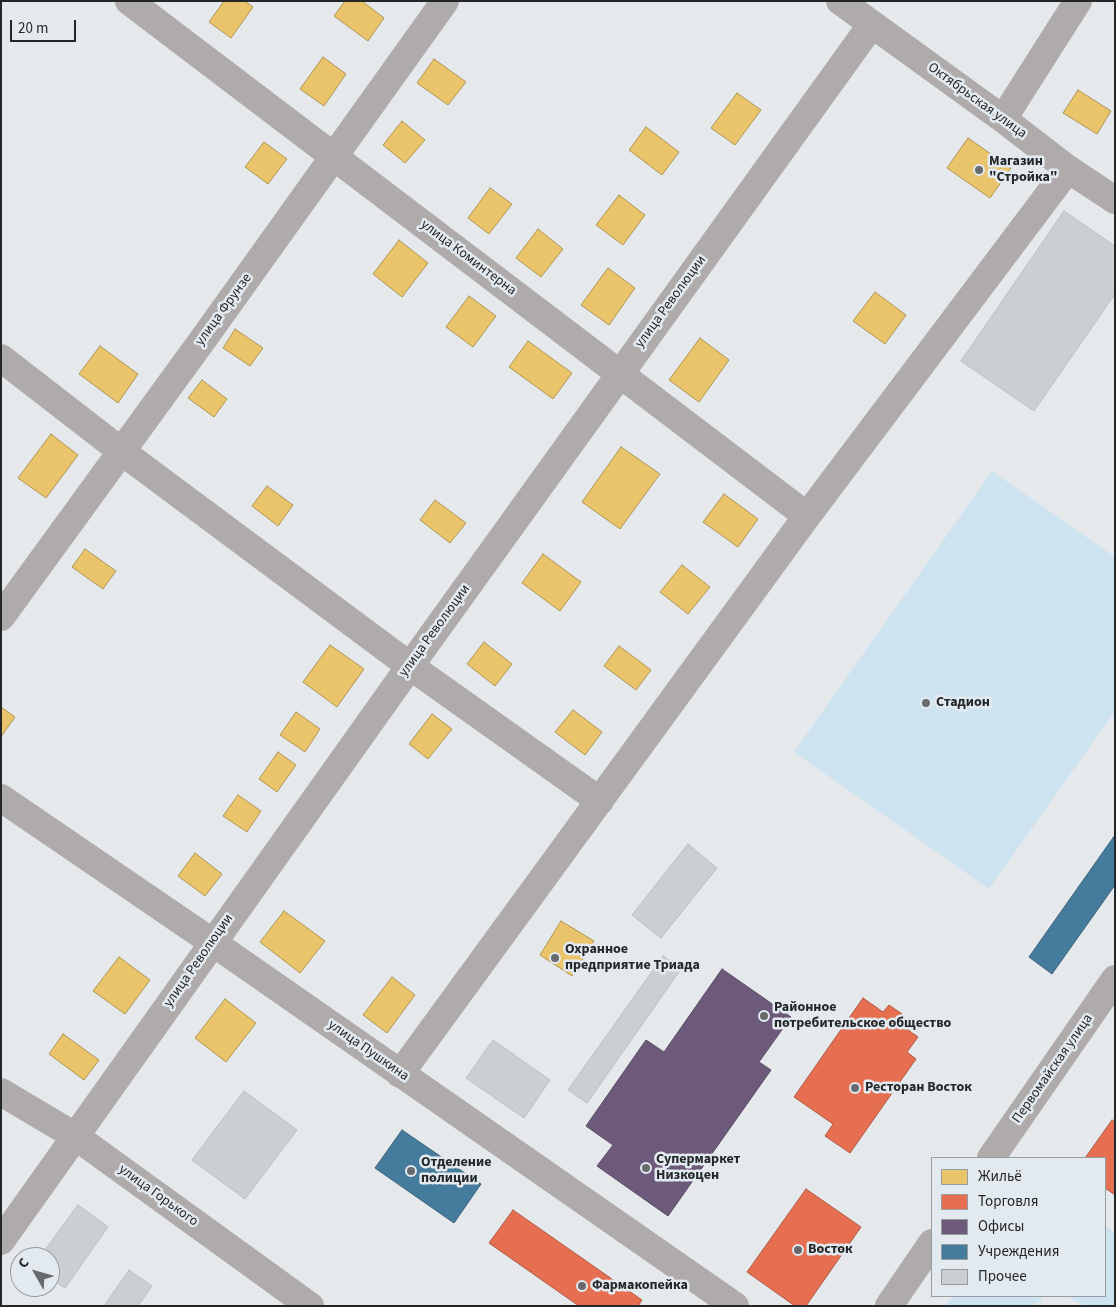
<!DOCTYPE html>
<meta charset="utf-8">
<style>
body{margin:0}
#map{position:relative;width:1116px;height:1307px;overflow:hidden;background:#e6e9ec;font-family:"Source Sans 3",sans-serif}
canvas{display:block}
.frame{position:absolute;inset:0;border:2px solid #242729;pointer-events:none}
.legend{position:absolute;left:931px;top:1157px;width:175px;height:140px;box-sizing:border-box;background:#e2eaf0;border:1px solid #969ca0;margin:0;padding:6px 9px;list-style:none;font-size:15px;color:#242729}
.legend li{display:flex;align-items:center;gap:10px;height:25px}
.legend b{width:25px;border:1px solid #969ca0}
.north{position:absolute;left:10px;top:1247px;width:50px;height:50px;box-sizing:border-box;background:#e2eaf0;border:1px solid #969ca0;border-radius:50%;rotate:308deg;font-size:14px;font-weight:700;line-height:20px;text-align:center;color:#242729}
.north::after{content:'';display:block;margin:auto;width:18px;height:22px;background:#686b6d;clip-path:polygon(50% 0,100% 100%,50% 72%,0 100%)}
.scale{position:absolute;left:10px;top:20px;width:66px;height:22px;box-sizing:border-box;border:2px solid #242729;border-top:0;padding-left:6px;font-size:15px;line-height:18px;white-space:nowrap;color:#242729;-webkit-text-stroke:4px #e2eaf0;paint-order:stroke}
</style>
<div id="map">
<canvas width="1116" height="1307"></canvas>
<div class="frame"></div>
<ul class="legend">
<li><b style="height:14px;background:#e9c46a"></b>Жильё</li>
<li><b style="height:14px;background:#e76f51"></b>Торговля</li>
<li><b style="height:14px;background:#6d597a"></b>Офисы</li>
<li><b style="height:14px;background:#457b9d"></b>Учреждения</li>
<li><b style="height:14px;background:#cccfd2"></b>Прочее</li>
</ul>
<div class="north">С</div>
<div class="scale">20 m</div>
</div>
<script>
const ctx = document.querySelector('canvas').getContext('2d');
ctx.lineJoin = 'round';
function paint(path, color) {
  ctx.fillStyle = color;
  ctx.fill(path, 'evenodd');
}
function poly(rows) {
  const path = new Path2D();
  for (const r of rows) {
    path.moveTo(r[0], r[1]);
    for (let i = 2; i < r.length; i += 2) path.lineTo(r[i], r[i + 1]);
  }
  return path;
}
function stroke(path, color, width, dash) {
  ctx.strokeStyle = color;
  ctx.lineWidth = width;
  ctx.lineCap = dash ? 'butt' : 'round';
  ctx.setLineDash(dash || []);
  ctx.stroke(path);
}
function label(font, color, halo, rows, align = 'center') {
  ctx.font = font + ' "Source Sans 3",sans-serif';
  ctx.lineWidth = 5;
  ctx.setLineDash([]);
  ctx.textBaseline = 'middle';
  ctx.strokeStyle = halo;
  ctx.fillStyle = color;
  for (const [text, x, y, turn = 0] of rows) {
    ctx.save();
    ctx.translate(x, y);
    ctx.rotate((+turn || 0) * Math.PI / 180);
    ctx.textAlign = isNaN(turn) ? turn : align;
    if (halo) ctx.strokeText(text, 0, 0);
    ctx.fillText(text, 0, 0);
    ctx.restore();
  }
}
paint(poly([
 [992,471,1115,557,1115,711,989,889,794,752],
 [1105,1225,1115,1233,1115,1306,1085,1306,1066,1296,1105,1296],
 [953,1296,1042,1296,1042,1300,1032,1306,945,1306]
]), '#cee3f0');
const homes = poly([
 [224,1,245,1,253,7,231,38,209,22,224,1],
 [345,1,362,1,384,18,368,41,334,16,345,1],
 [323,57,346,74,324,106,300,89,323,57],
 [434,59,466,82,448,105,417,83,434,59],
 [1078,90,1111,111,1097,134,1063,113,1078,90],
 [737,93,761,110,735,145,711,128,737,93],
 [402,121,425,140,405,163,383,145,402,121],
 [646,127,679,152,662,175,629,150,646,127],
 [968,138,1011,168,990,198,947,168,968,138],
 [264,142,287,159,268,184,245,167,264,142],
 [490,188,512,204,489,234,468,218,490,188],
 [619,195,645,215,623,245,596,225,619,195],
 [538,229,563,249,541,277,516,258,538,229],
 [399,240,428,263,402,297,373,274,399,240],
 [608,268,635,288,609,325,581,305,608,268],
 [875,292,906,315,885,344,853,321,875,292],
 [469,296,496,316,473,347,446,327,469,296],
 [235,329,263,348,250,366,223,348,235,329],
 [700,338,729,360,699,402,669,380,700,338],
 [528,341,572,373,553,399,509,367,528,341],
 [100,346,138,374,118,403,79,374,100,346],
 [202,380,227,399,214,417,188,398,202,380],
 [51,434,78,455,46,498,18,478,51,434],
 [621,447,660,474,620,529,582,502,621,447],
 [267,486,293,505,278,526,252,506,267,486],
 [724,494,758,519,738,547,703,522,724,494],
 [435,500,466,523,450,543,420,520,435,500],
 [85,549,116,571,103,589,72,567,85,549],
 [543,554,581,582,560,611,522,583,543,554],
 [682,565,710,587,688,614,660,592,682,565],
 [484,642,512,664,495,686,467,664,484,642],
 [330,645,364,669,337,707,303,682,330,645],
 [619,646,651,670,636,690,604,666,619,646],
 [1,707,15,717,1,737,1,707],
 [573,710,602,732,585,755,555,732,573,710],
 [296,712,320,729,305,752,280,735,296,712],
 [432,714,452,729,428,759,409,744,432,714],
 [278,752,296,765,277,792,259,779,278,752],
 [238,795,261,811,247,832,223,816,238,795],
 [195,853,222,874,205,896,178,876,195,853],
 [284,911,325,941,300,973,260,942,284,911],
 [561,921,594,941,572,976,540,955,561,921],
 [119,957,150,980,125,1014,93,991,119,957],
 [392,977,415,995,387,1033,363,1015,392,977],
 [225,999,256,1023,226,1062,195,1038,225,999],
 [63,1034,99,1060,84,1080,49,1054,63,1034]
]);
paint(homes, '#e9c46a');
stroke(homes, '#ae9556', 1);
const shops = poly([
 [863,998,883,1012,889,1005,905,1016,900,1024,918,1037,907,1052,916,1059,850,1153,825,1136,833,1124,794,1097,863,998],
 [1112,1120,1115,1122,1115,1195,1105,1188,1105,1158,1085,1158,1112,1120],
 [806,1189,861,1227,806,1306,795,1306,747,1272,806,1189],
 [513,1210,642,1300,638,1306,579,1306,489,1243,513,1210]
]);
paint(shops, '#e76f51');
stroke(shops, '#ac5945', 1);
const offices = poly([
 [722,969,791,1017,759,1062,771,1070,668,1216,597,1166,613,1145,586,1126,646,1040,664,1052,722,969]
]);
paint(offices, '#6d597a');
stroke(offices, '#574a62', 1);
const public = poly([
 [1115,835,1115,885,1052,974,1029,957,1115,835],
 [402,1130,481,1184,454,1223,375,1168,402,1130]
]);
paint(public, '#457b9d');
stroke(public, '#3b627a', 1);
const building = poly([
 [1064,211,1115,246,1115,294,1034,411,961,361,1064,211],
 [688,844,717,868,661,938,632,915,688,844],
 [663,956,681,969,587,1103,568,1090,663,956],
 [493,1040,550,1080,524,1118,466,1078,493,1040],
 [244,1091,297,1130,245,1199,192,1160,244,1091],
 [78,1205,108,1227,65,1288,50,1278,50,1257,40,1257,78,1205],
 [129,1270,152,1286,138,1306,104,1306,129,1270]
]);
paint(building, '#cccfd2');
stroke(building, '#bbbec1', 1);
stroke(poly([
 [129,1,807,516],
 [840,1,1003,119,1068,169,1115,200],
 [1003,119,1078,1],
 [1,358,121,451,410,666,600,801],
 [1,617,204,338,445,1],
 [1,798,212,942,735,1306],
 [400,1074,807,516,1068,169],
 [1,1092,75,1136,310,1306],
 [991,1158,1115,979],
 [1,1241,410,666,872,24],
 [889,1306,932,1243]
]), '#afabaa', 28);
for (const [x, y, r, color] of [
 [979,170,5,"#686b6d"],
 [926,703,5,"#686b6d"],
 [555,958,5,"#686b6d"],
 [764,1016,5,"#686b6d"],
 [855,1088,5,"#686b6d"],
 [646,1168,5,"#686b6d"],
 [411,1171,5,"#686b6d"],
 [798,1250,5,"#686b6d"],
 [582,1286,5,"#686b6d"]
]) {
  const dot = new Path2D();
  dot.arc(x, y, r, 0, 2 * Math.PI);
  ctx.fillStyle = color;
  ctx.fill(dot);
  stroke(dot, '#e2eaf0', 2);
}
label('14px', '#242729', '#e2eaf0', [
 ["Октябрьская улица",977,101,36],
 ["улица Коминтерна",468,258,37],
 ["улица Революции",671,302,-54],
 ["улица Фрунзе",224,310,-54],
 ["улица Революции",435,631,-54],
 ["улица Революции",199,961,-55],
 ["улица Пушкина",368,1051,35],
 ["Первомайская улица",1053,1069,-55],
 ["улица Горького",158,1196,36]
]);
label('bold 14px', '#242729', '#e2eaf0', [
 ["Магазин",989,162],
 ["\"Стройка\"",989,178],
 ["Стадион",936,703],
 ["Охранное",565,950],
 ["предприятие Триада",565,966],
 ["Районное",774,1008],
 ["потребительское общество",774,1024],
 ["Ресторан Восток",865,1088],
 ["Супермаркет",656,1160],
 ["Низкоцен",656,1176],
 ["Отделение",421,1163],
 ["полиции",421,1179],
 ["Восток",808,1250],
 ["Фармакопейка",592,1286]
], 'left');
</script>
